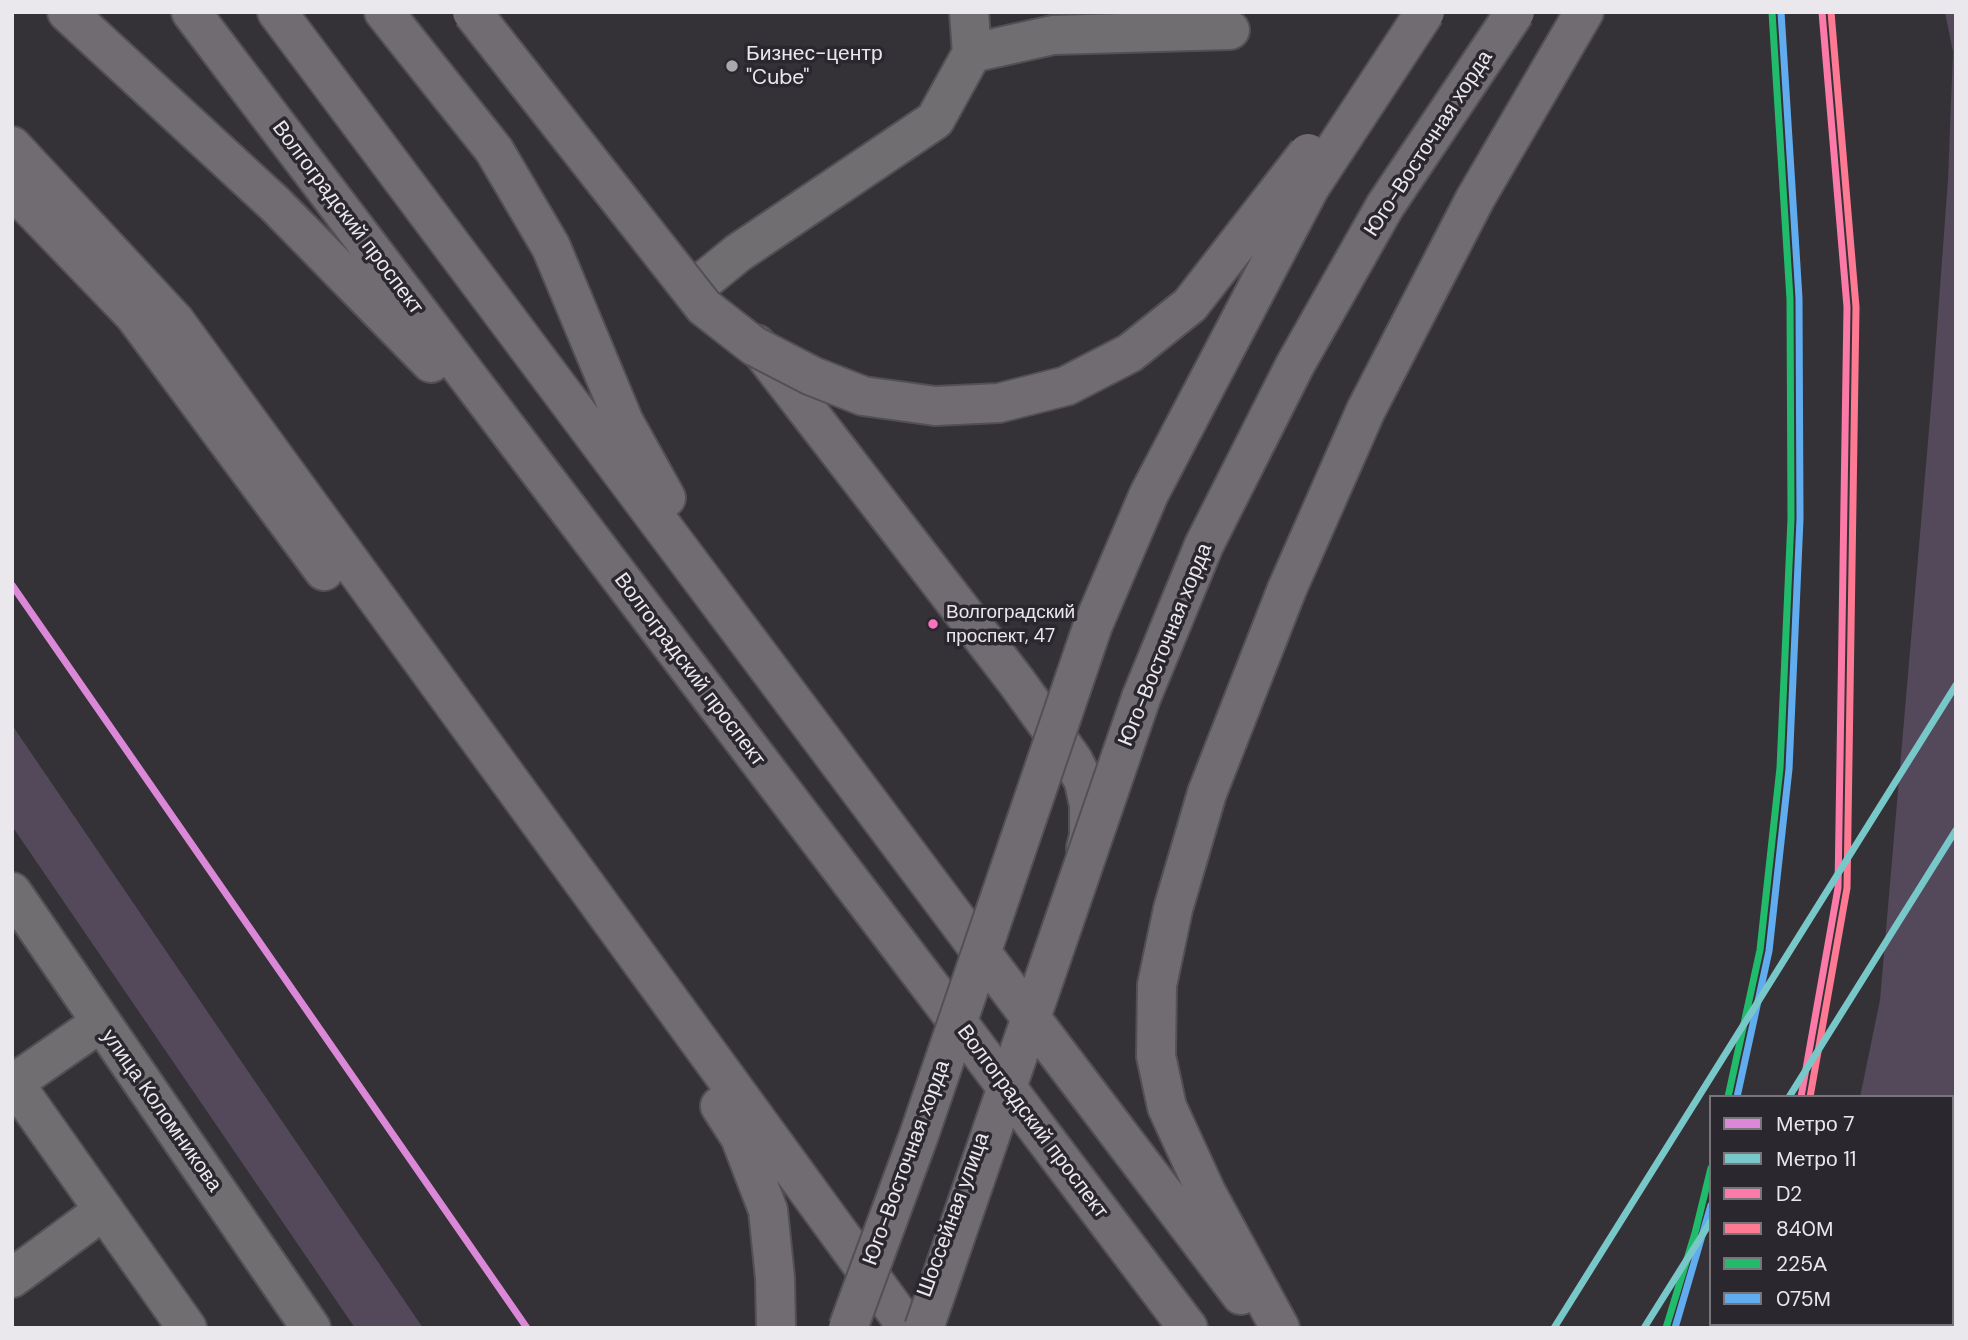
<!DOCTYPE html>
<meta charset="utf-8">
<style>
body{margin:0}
#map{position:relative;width:1968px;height:1340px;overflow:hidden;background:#353237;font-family:"DM Sans",sans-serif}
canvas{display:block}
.frame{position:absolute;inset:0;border:14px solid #ebe8ed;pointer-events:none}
.legend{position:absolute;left:1709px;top:1095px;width:245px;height:231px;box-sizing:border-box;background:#2b272e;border:2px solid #78747a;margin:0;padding:9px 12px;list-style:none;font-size:21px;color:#ebe8ed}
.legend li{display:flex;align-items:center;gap:14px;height:35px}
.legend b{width:35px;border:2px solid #78747a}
</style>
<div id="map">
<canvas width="1968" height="1340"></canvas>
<div class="frame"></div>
<ul class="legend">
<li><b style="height:9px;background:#dc88d8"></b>Метро 7</li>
<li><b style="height:9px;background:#78c7c9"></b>Метро 11</li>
<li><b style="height:9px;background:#fc7aa7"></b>D2</li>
<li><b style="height:9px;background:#fe7a93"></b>840М</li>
<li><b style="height:9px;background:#20bc6c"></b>225А</li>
<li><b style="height:9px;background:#60acee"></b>075М</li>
</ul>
</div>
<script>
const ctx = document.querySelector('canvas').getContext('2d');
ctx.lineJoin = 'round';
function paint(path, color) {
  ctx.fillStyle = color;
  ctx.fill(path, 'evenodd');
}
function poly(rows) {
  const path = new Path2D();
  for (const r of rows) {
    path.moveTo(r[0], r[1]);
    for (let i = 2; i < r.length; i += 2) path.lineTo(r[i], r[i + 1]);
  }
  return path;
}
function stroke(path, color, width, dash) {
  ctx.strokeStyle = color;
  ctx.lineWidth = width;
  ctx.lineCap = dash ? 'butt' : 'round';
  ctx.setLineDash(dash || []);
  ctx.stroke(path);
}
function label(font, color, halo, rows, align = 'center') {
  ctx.font = font + ' "DM Sans",sans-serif';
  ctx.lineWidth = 7;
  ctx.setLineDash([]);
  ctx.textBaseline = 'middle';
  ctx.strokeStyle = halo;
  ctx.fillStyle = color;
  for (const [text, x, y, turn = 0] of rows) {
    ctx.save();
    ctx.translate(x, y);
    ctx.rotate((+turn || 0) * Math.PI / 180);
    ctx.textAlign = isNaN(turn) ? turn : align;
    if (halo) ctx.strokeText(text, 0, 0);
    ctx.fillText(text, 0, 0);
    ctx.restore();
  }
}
paint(poly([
 [1945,12,1956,12,1956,1328,1810,1328,1811,1324,1952,1324,1952,1097,1860,1097,1880,1000,1932,395,1948,180,1953,52],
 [12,725,423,1328,355,1328,12,826]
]), '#54485b');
const minor = poly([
 [972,53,1053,35,1230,30],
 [706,279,738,253,935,120,972,53,969,12],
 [12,892,311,1328],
 [100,1023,14,1083,187,1328],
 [12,1278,104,1210]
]);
const major = poly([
 [67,12,275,204,431,363],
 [191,12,962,1028],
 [277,12,987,960],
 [384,12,494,150,551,247,624,422,666,498],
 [12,146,175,321,908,1328],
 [12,193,29,206,134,315,324,571],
 [756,344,1016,681,1073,760,1084,782,1089,805,1089,836,1086,848],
 [1065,1063,1241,1295],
 [720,1106,740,1137,768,1210,775,1278,776,1328],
 [1040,1132,1188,1328],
 [1280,1328,1206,1192,1167,1107,1156,1056,1157,985,1173,909,1207,793,1287,589,1366,410,1475,199,1584,12]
]);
stroke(minor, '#525054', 42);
stroke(major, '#525054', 42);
stroke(minor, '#706e71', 38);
stroke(major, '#706c72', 38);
const majorBridge = poly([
 [472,12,704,307,754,346,812,376,863,396,935,406,999,403,1066,386,1130,353,1190,305,1308,153],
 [987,960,1065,1063],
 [962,1028,1040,1132],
 [848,1328,919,1135,1093,625,1149,494,1310,187,1425,12],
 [924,1328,1141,698,1204,545,1295,365,1385,206,1515,12]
]);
stroke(majorBridge, '#525054', 42, []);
stroke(majorBridge, '#706c72', 38);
stroke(poly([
 [1801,1097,1838,888,1847,307,1822,12]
]), '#fc7aa7', 7);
stroke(poly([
 [1810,1097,1847,888,1856,307,1831,12]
]), '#fe7a93', 7);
stroke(poly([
 [1728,1097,1760,950,1780,768,1791,519,1790,299,1772,12],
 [1666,1328,1695,1233,1711,1168]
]), '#20bc6c', 7);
stroke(poly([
 [1737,1097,1769,951,1789,769,1800,519,1799,298,1781,12],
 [1675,1328,1711,1205]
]), '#60acee', 7);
stroke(poly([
 [12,585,527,1328]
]), '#dc88d8', 7);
stroke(poly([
 [1789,1097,1956,830],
 [1554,1328,1956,685],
 [1644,1328,1711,1221]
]), '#78c7c9', 7);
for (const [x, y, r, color] of [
 [732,66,7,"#aba8ad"],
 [933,624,6,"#fc73be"]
]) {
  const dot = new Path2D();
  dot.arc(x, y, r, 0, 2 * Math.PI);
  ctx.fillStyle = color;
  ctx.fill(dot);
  stroke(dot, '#2b272e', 2.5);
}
label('19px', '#ebe8ed', '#2b272e', [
 ["Волгоградский",946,613],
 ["проспект, 47",946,637]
], 'left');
label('21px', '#ebe8ed', '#2b272e', [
 ["Бизнес-центр",746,54],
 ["\"Cube\"",746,78]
], 'left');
label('21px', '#ebe8ed', '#2b272e', [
 ["Юго-Восточная хорда",1429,144,-57],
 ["Волгоградский проспект",347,218,53],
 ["Юго-Восточная хорда",1166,645,-68],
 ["Волгоградский проспект",689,670,53],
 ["улица Коломникова",161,1111,55],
 ["Волгоградский проспект",1032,1122,53],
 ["Юго-Восточная хорда",907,1163,-70],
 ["Шоссейная улица",954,1215,-70]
]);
</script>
